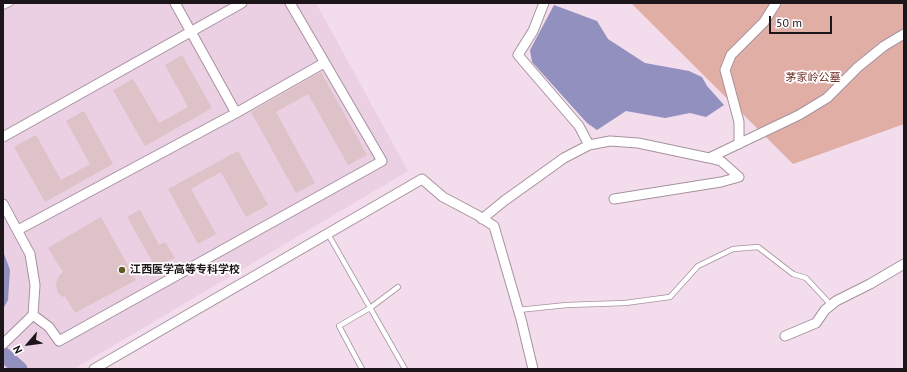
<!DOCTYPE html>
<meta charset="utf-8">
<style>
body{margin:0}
#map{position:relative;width:907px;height:372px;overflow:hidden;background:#f3ddec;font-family:"PT Sans",sans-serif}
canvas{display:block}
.frame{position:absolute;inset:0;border:4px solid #1c151a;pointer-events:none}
.north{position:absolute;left:8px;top:324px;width:40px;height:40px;-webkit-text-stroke:3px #fff;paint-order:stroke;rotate:242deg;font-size:11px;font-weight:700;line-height:16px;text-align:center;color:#1c151a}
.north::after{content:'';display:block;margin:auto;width:14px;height:18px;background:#1c151a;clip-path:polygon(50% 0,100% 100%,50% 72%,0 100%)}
.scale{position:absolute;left:769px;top:16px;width:63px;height:18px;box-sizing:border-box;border:2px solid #1c151a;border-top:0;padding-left:5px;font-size:12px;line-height:14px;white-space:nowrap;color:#1c151a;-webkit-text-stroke:3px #fff;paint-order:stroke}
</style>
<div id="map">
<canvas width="907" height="372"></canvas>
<div class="frame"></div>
<div class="north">N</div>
<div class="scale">50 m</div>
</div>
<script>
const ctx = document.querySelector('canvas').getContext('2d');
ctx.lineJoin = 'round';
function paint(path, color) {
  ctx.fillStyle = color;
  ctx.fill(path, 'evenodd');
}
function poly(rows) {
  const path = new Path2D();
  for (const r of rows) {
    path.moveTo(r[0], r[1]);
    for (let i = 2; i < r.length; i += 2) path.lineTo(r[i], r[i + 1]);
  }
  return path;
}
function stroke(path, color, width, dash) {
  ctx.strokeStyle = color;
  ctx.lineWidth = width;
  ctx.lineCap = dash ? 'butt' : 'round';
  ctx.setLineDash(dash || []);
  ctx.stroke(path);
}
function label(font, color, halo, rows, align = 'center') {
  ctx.font = font + ' "PT Sans","Noto Sans SC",sans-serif';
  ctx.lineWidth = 3.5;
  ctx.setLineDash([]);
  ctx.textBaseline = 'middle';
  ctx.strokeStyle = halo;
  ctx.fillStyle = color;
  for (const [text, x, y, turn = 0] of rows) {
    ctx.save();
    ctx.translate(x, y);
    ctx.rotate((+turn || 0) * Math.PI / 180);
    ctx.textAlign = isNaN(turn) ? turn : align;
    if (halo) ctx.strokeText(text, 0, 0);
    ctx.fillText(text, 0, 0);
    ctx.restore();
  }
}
paint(poly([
 [3,3,316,3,408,171,74,369,3,369]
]), '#ebcfe2');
paint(poly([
 [631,3,904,3,904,124,793,164]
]), '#e1aea6');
paint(poly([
 [554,5,597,21,608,39,645,63,689,71,702,77,707,86,724,105,706,117,690,113,665,118,626,111,597,130,587,123,532,62,530,50],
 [3,251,10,270,8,300,3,309]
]), '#9290bf');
stroke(poly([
 [3,354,20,369]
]), '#9290bf', 15);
paint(poly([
 [182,55,212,108,145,146,113,90,133,79,159,123,188,107,165,65],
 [321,72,367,155,348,165,308,94,276,112,315,183,296,193,251,112],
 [84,111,113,164,45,202,14,147,36,135,61,180,90,164,66,121],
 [238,151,268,205,246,217,221,172,191,189,216,234,198,244,168,189],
 [140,210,159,245,165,242,175,258,156,268,127,217],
 [101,217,136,280,75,313,65,296,62,297,58,293,56,285,58,277,63,272,48,248]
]), '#ddc2c8');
const service = poly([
 [3,7,11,3],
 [328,234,405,369],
 [518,310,567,305,625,303,670,297,698,266,733,249,758,247,793,274,806,278,831,305],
 [362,369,339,326,370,308,398,287]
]);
const minor = poly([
 [175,3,236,113],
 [544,3,533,31,518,55,579,126,589,145],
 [3,137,242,3],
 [739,144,739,122,725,70,731,55,764,22,776,3],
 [614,199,721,182,739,177,721,161,709,158],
 [3,204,30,254,35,285,33,315,3,344],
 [482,219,504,201,564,158,589,145,610,141,638,143,709,158,799,115,827,98,858,67,884,46,904,34],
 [18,230,236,113,324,63],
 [33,315,49,327,59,341,382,161,290,3],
 [785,336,816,323,825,310,836,301,870,284,904,264],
 [94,369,422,179,443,197,477,215,494,226,521,319,533,369]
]);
stroke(service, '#a6929f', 6);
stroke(minor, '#a6929f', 11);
stroke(service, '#fff', 4.5);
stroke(minor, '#fff', 9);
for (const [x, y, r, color] of [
 [122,270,4,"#5e5b27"]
]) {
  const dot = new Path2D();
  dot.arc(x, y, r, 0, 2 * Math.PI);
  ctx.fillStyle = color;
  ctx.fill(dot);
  stroke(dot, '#fff', 1.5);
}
label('11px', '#732e26', '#fff', [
 ["茅家岭公墓",813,78]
]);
label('bold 11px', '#1c151a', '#fff', [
 ["江西医学高等专科学校",130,270]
], 'left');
</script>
